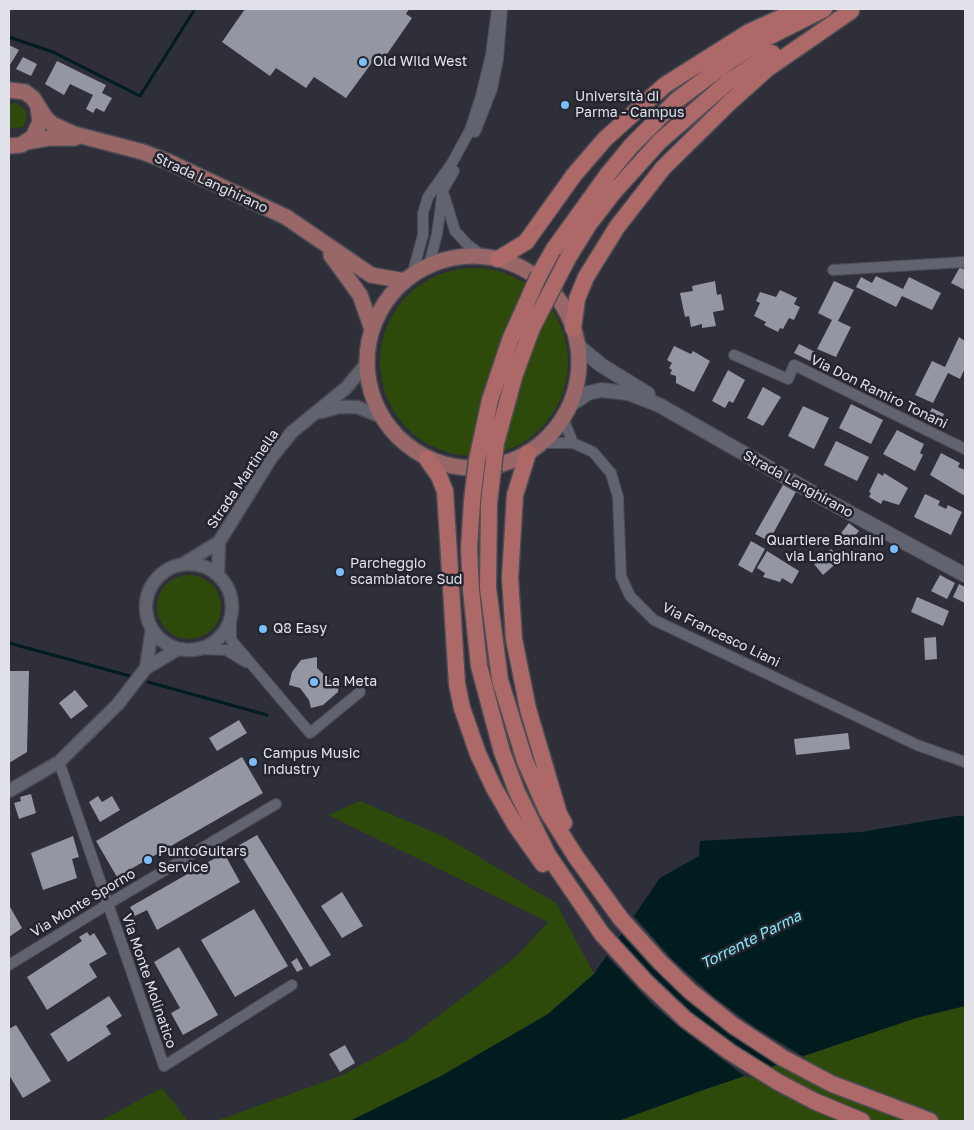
<!DOCTYPE html>
<meta charset="utf-8">
<style>
body{margin:0}
#map{position:relative;width:974px;height:1130px;overflow:hidden;background:#2e2f39;font-family:"Golos Text",sans-serif}
canvas{display:block}
.frame{position:absolute;inset:0;border:10px solid #e1e2e9;pointer-events:none}
</style>
<div id="map">
<canvas width="974" height="1130"></canvas>
<div class="frame"></div>
</div>
<script>
const ctx = document.querySelector('canvas').getContext('2d');
ctx.lineJoin = 'round';
function paint(path, color) {
  ctx.fillStyle = color;
  ctx.fill(path, 'evenodd');
}
function poly(rows) {
  const path = new Path2D();
  for (const r of rows) {
    if (r.length === 3) {
      path.moveTo(r[0] + r[2], r[1]);
      path.arc(r[0], r[1], r[2], 0, 2 * Math.PI);
      continue;
    }
    path.moveTo(r[0], r[1]);
    for (let i = 2; i < r.length; i += 2) path.lineTo(r[i], r[i + 1]);
  }
  return path;
}
function stroke(path, color, width, dash) {
  ctx.strokeStyle = color;
  ctx.lineWidth = width;
  ctx.lineCap = dash ? 'butt' : 'round';
  ctx.setLineDash(dash || []);
  ctx.stroke(path);
}
function label(font, color, halo, rows, align = 'center') {
  ctx.font = font + ' "Golos Text",sans-serif';
  ctx.lineWidth = 5;
  ctx.setLineDash([]);
  ctx.textBaseline = 'middle';
  ctx.strokeStyle = halo;
  ctx.fillStyle = color;
  for (const [text, x, y, turn = 0] of rows) {
    ctx.save();
    ctx.translate(x, y);
    ctx.rotate((+turn || 0) * Math.PI / 180);
    ctx.textAlign = isNaN(turn) ? turn : align;
    if (halo) ctx.strokeText(text, 0, 0);
    ctx.fillText(text, 0, 0);
    ctx.restore();
  }
}
paint(poly([
 [16,103,26,111,27,119,23,127,10,129,9,104],
 [474,362,94],
 [189,607,32],
 [360,801,447,838,556,903,594,974,548,1014,441,1076,350,1121,216,1121,343,1075,404,1042,517,956,548,922,328,815],
 [965,1006,965,1121,618,1121,706,1089,916,1018],
 [162,1088,188,1121,100,1121]
]), '#2e4a0b');
paint(poly([
 [956,816,965,816,965,1006,916,1018,706,1089,618,1121,350,1121,441,1076,548,1014,594,974,660,878,699,856,700,841,861,832]
]), '#001c1f');
paint(poly([
 [632,914,671,958,714,997,756,1028,806,1058,782,1066,735,1037,697,1007,662,975,621,931],
 [616,938,638,963,691,1013,730,1043,771,1069,747,1078,679,1027,652,1004,605,954]
]), '#2e2f39');
stroke(poly([
 [9,37,53,52,140,96,195,9],
 [9,643,130,676],
 [148,682,267,715]
]), '#001c1f', 3);
paint(poly([
 [245,9,409,9,406,14,412,18,385,57,379,53,346,98,314,77,306,88,276,68,270,76,222,42],
 [9,45,19,50,10,65,9,65],
 [23,57,37,64,31,76,16,69],
 [57,61,106,85,102,93,112,98,104,112,96,108,93,113,86,109,93,95,70,84,64,95,45,84],
 [960,267,965,270,965,290,951,283],
 [876,276,903,289,909,277,941,293,932,310,902,296,896,307,856,287,861,277,872,283],
 [715,281,717,295,721,294,724,310,713,312,716,326,702,328,702,324,691,327,689,316,685,317,680,293,693,291,692,286],
 [834,281,854,290,838,321,851,327,836,357,817,349,832,320,818,313],
 [780,290,797,298,794,304,800,307,794,320,789,318,783,329,780,328,778,332,764,325,766,322,754,316,760,303,756,301,760,292,776,297],
 [959,337,965,341,965,368,960,379,948,373,933,403,915,395,932,361,945,367],
 [799,344,815,352,810,361,794,353],
 [674,346,691,354,693,351,710,361,694,392,676,383,676,376,670,374,672,370,669,368,672,363,667,360],
 [728,370,745,380,733,403,729,401,725,408,712,401],
 [763,387,781,397,763,426,747,418],
 [851,404,883,420,871,444,839,428],
 [803,406,829,418,814,449,788,436],
 [932,408,944,414,940,422,928,416],
 [897,430,924,444,920,453,923,455,915,471,883,454],
 [836,441,869,457,857,481,824,465],
 [941,453,960,463,958,467,965,470,965,496,930,475],
 [878,473,883,476,884,473,908,488,899,505,883,500,881,504,869,497,871,493,869,492],
 [784,483,797,490,769,541,755,534],
 [925,494,940,501,938,505,946,509,948,505,962,512,951,535,914,517],
 [849,523,859,531,847,545,837,538],
 [751,541,765,549,752,573,738,565],
 [831,549,840,560,823,575,814,564],
 [767,551,799,571,792,584,782,578,780,582,763,577,765,573,757,568],
 [940,575,955,583,947,599,931,591],
 [959,584,965,587,965,603,953,597],
 [917,597,949,611,943,626,911,612],
 [936,637,937,659,925,660,924,638],
 [317,657,317,668,331,681,339,682,338,692,323,705,311,708,309,700,300,688,289,685,292,672,301,660],
 [9,671,29,671,27,752,9,763],
 [75,690,88,706,71,719,59,703],
 [239,720,247,733,217,751,209,738],
 [848,733,850,749,796,755,794,739],
 [242,757,263,793,117,877,96,841],
 [31,794,36,813,19,819,14,803,21,801,20,797],
 [98,796,102,802,112,796,120,810,100,822,89,802],
 [257,835,331,955,310,967,236,847],
 [73,836,79,857,72,859,77,878,43,890,31,853],
 [224,853,240,882,157,930,147,910,135,916,130,907],
 [342,892,363,926,342,938,321,906],
 [9,905,22,928,9,937],
 [254,909,288,966,235,997,201,940],
 [87,932,90,936,94,933,107,954,89,964,97,977,47,1010,27,977,82,941,79,937],
 [179,947,218,1015,183,1035,171,1013,180,1008,154,962],
 [297,958,303,969,297,972,291,962],
 [109,996,122,1016,106,1026,111,1034,68,1062,50,1034],
 [16,1025,51,1081,23,1098,9,1075,9,1029],
 [345,1045,355,1063,340,1072,329,1054]
]), '#9496a2');
const minor = poly([
 [475,132,492,89,498,59,502,9],
 [444,195,455,231,467,244,484,257],
 [429,265,437,234,443,190,454,171],
 [833,270,965,262],
 [412,275,423,235,423,213,428,197,452,163,470,130,481,96,491,55,497,9],
 [734,355,788,379,794,365,965,449],
 [563,418,573,443],
 [542,443,573,443,593,452,611,473,618,497,621,576,630,596,654,620,917,745,965,762],
 [231,617,231,640,310,733,360,692],
 [199,649,226,650,246,662],
 [59,762,164,1066,292,985],
 [9,965,108,904,276,804]
]);
const tertiary = poly([
 [321,412,339,407,357,407,382,417],
 [183,564,219,542,271,458,292,432,346,388,366,364],
 [189,607,43],
 [218,575,219,542],
 [146,668,152,629],
 [9,791,59,762,118,704,146,668,178,649]
]);
const secondary = poly([
 [577,345,601,365,648,394],
 [569,406,588,393,601,390,628,393,659,405,815,494,965,575]
]);
const primary = poly([
 [9,90,25,92,33,98,45,117,52,124,74,134,143,152,169,162,286,217,371,275,405,281],
 [27,142,49,138,75,138],
 [9,146,21,145,33,137,40,122,38,107],
 [331,255,360,295,372,329],
 [473,362,106]
]);
const trunk = poly([
 [568,258,589,224,613,193,660,141,728,82,772,53],
 [498,259,526,242,574,175,605,139,665,85,749,32,800,9],
 [539,275,554,249,608,174,631,146,677,100,728,62,768,37,824,9],
 [573,328,577,299,586,277,617,227,663,168,728,104,767,69,851,11],
 [528,453,515,495,510,578,514,639,528,709,559,814,564,823],
 [427,459,439,476,445,491,457,684,462,708,478,754,494,788,516,826,543,864],
 [472,501,469,549,471,590,479,666,502,752,517,792,548,855,602,934,646,982,685,1019,730,1052,778,1082,814,1101,862,1121],
 [489,503,488,588,500,680,525,761,547,811,576,857,621,919,660,962,690,991,734,1026,783,1058,832,1084,930,1121]
]);
stroke(minor, '#4b4c54', 12);
stroke(tertiary, '#4b4c54', 15);
stroke(secondary, '#4b4c54', 16);
stroke(primary, '#4b4c54', 18);
stroke(trunk, '#4b4c54', 19);
stroke(minor, '#61636e', 10);
stroke(tertiary, '#61636e', 12);
stroke(secondary, '#61636e', 14);
stroke(primary, '#9a6769', 15);
stroke(trunk, '#ad6868', 16);
const trunkBridge = poly([
 [472,501,477,460,490,400,510,340,539,275],
 [489,503,496,443,515,374,532,328,568,258]
]);
stroke(trunkBridge, '#4b4c54', 19, []);
stroke(trunkBridge, '#ad6868', 16);
for (const [x, y, r, color] of [
 [363,62,5,"#7cbef9"],
 [565,105,5,"#7cbef9"],
 [894,549,5,"#7cbef9"],
 [340,572,5,"#7cbef9"],
 [263,629,5,"#7cbef9"],
 [314,682,5,"#7cbef9"],
 [253,762,5,"#7cbef9"],
 [148,860,5,"#7cbef9"]
]) {
  const dot = new Path2D();
  dot.arc(x, y, r, 0, 2 * Math.PI);
  ctx.fillStyle = color;
  ctx.fill(dot);
  stroke(dot, '#24252f', 2);
}
label('14px', '#e1e2e9', '#24252f', [
 ["Old Wild West",373,62],
 ["Università di",575,97],
 ["Parma - Campus",575,113],
 ["Quartiere Bandini",884,541,"right"],
 ["via Langhirano",884,557,"right"],
 ["Parcheggio",350,564],
 ["scambiatore Sud",350,580],
 ["Q8 Easy",273,629],
 ["La Meta",324,682],
 ["Campus Music",263,754],
 ["Industry",263,770],
 ["PuntoGuitars",158,852],
 ["Service",158,868]
], 'left');
label('14px', '#e1e2e9', '#24252f', [
 ["Strada Langhirano",211,183,25],
 ["Via Don Ramiro Tonani",879,392,26],
 ["Strada Martinella",243,479,-56],
 ["Strada Langhirano",798,484,29],
 ["Via Francesco Liani",721,635,26],
 ["Via Monte Sporno",83,903,-31],
 ["Via Monte Molinatico",149,981,71]
]);
label('italic 15px', '#82eefa', '#24252f', [
 ["Torrente Parma",751,940,-27]
]);
</script>
